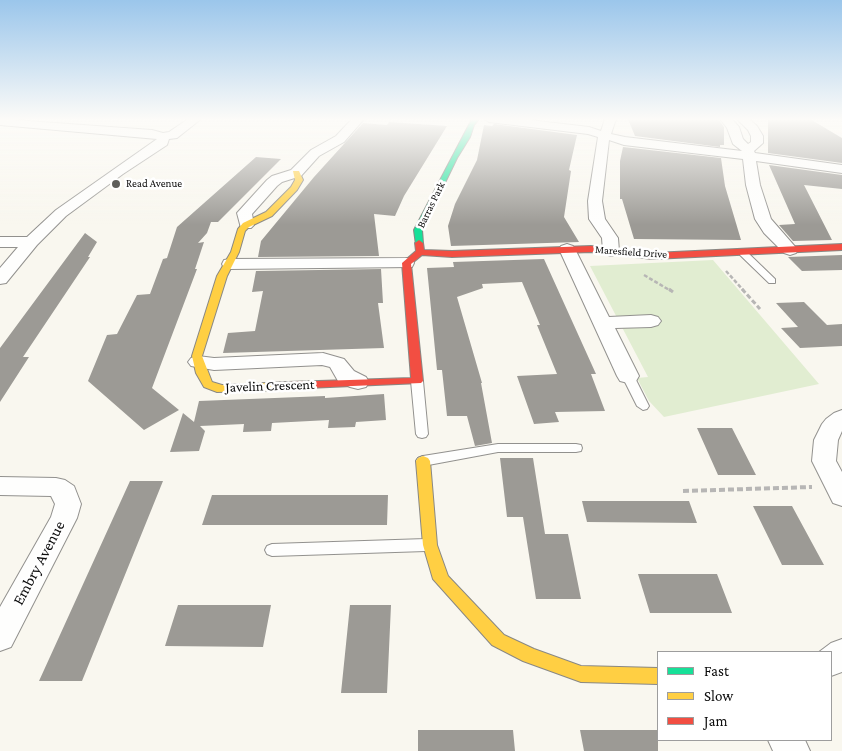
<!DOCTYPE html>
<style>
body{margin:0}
#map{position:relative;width:842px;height:751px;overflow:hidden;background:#f9f7ef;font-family:"Crimson Pro",serif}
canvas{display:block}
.legend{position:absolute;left:657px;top:651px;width:175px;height:90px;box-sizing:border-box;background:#fff;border:1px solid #9d9d9d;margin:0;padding:6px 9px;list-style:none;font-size:15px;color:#0b0b0b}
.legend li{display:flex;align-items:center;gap:10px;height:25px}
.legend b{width:25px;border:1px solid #9d9d9d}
</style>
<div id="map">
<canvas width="842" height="751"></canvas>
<ul class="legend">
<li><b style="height:6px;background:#16e098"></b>Fast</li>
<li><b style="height:6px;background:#ffcf43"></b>Slow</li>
<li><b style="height:6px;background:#f24e42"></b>Jam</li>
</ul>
</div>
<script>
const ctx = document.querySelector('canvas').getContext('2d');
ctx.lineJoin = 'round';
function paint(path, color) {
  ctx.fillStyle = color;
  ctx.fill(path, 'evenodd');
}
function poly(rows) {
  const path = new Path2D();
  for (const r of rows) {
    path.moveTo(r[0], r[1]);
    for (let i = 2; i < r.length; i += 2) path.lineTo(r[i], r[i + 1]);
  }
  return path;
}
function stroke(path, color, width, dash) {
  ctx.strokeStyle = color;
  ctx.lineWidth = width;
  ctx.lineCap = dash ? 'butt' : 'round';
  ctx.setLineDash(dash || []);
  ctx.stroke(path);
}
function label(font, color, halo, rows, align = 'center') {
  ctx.font = font + ' "Crimson Pro",serif';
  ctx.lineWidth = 5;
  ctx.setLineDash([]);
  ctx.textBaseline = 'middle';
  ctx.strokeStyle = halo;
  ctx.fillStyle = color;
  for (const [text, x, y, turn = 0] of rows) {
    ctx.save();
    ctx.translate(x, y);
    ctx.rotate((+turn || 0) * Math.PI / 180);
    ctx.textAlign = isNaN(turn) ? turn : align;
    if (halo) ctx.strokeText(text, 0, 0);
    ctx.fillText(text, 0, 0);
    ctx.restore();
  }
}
paint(poly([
 [713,260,819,384,664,417,649,401,637,378,648,377,590,266]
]), '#e1edd1');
paint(poly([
 [628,119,718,119,724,127,724,145,720,145,720,147,635,136],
 [768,119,810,119,842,138,842,163,768,153],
 [389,122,447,126,404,196,395,216,374,214,379,256,258,257,261,241,314,177,363,123,387,125],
 [494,124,577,135,569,170,571,171,564,217,579,242,451,246,448,226,455,204,477,160,484,125,492,126],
 [623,147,721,158,725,186,741,240,634,239,622,199,620,199,620,161],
 [256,157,281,159,218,222,211,222,207,233,198,243,204,242,195,269,197,269,152,388,179,410,144,430,88,381,107,335,117,334,137,295,150,294,163,259,167,258,177,227],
 [769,165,842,175,842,189,804,185,832,240,793,241,779,225,795,224],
 [85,233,97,242,88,257,90,257,23,357,29,357,0,402,0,348],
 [842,255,842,270,802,271,788,257],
 [544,259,596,374,591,374,605,411,555,412,559,422,534,424,517,376,557,374,537,325,540,325,522,282,482,284,483,288,457,297,482,383,481,383,492,443,475,446,467,416,447,416,442,370,437,370,427,268,454,267,453,262],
 [381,269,383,303,378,303,384,348,223,353,228,333,255,331,263,291,252,292,256,271],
 [804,302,827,325,842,324,842,346,800,348,781,328,798,327,776,303],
 [384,394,386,420,356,422,355,427,328,428,329,420,272,423,271,431,243,432,244,424,200,426,205,431,199,451,170,452,183,413,194,422,199,401,325,396,325,398],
 [697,428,732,428,756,475,718,475],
 [500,458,533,458,545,534,568,534,581,599,536,599,523,517,507,517],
 [130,481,163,481,82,681,39,681],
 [212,495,388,495,387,525,202,525],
 [582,501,689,501,697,523,587,522],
 [753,506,792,506,824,565,782,565],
 [638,574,717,574,732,613,650,613],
 [178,605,271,605,263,647,165,646],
 [350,605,391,605,387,693,341,693],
 [418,730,513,730,515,751,418,751],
 [580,730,658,730,658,751,584,751]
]), '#9c9a95');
const lane = poly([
 [743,250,746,251,775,279,775,283,769,283,740,255,740,251,743,250],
 [628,373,634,376,649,406,647,409,643,410,637,406,622,376,628,373],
 [417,377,423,381,428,434,426,437,422,438,418,437,416,434,411,381,417,377],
 [498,444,576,444,581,445,582,448,581,451,576,452,498,452,423,466,418,464,416,461,418,458,423,456,498,444],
 [426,539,431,541,433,545,431,549,426,551,272,556,267,554,265,550,267,546,272,544,426,539]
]);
const street = poly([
 [0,119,152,130,163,133,169,132,188,119,201,119,177,138,169,139,167,145,123,174,66,216,37,245,6,283,0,284,0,268,18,247,0,247,0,237,27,237,56,210,157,139,0,125,0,119],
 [352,119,364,119,344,142,319,156,301,176,282,182,277,186,252,214,254,225,251,228,241,228,237,213,267,180,272,176,291,170,311,150,336,136,352,119],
 [484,119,521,119,589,127,601,131,605,119,616,119,611,134,625,137,742,151,733,144,727,128,720,119,732,119,739,127,743,139,748,144,751,142,751,136,748,130,737,119,749,119,757,126,763,136,763,143,754,151,755,153,842,165,842,173,756,161,760,185,771,219,798,250,796,253,790,255,784,253,764,233,755,219,746,185,743,159,624,145,609,140,602,201,605,219,618,238,619,251,617,254,611,256,605,254,603,251,602,238,589,219,588,201,598,137,588,134,489,122,484,119],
 [567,244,573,246,575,249,609,317,651,315,658,317,661,321,658,325,651,327,615,328,639,376,636,381,628,383,620,381,617,376,559,249,561,246,567,244],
 [406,258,412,259,414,263,412,267,230,269,224,268,222,264,224,260,230,259,406,258],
 [323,353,344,359,354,371,366,377,369,382,366,387,358,389,350,387,338,381,330,367,322,365,214,370,191,366,188,362,191,358,198,356,214,358,323,353],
 [842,410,842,431,838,440,836,461,842,472,842,506,833,503,812,461,814,440,822,424,826,419,834,413,842,410],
 [0,477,56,478,65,480,74,486,81,504,77,518,11,647,0,651,0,607,51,517,55,504,51,496,0,495,0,477],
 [842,639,842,672,831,676,831,652,819,652,831,643,842,639],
 [768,740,805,740,810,751,773,751,768,740]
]);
const fast = poly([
 [472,119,479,119,474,125,470,137,457,158,422,230,423,243,419,246,416,245,414,230,472,119]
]);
const slow = poly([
 [293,171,299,171,303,180,297,190,272,216,249,227,245,231,239,252,227,276,202,356,212,382,222,385,288,382,294,386,288,390,217,392,204,387,196,373,192,356,217,276,231,252,238,229,243,223,266,212,291,187,295,180,293,171],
 [423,456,428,458,430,461,437,545,448,576,504,635,534,649,581,666,658,668,658,684,581,682,523,661,492,645,433,579,423,545,416,461,418,458,423,456]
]);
const jam = poly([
 [419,240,423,243,424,250,452,251,591,246,653,253,842,244,842,250,653,259,591,252,452,257,422,255,411,264,423,381,421,383,284,389,282,386,284,383,288,382,411,378,402,263,416,251,415,243,419,240]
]);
stroke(lane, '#92918e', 2);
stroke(street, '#92918e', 2);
stroke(fast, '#898884', 2);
stroke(slow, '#898884', 2);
stroke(jam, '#898884', 2);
stroke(poly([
 [726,271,744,291],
 [644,275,671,291]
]), '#b7b6b5', 2.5, [4, 2]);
stroke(poly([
 [669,289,673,292],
 [742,289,760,309]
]), '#b7b6b5', 3, [5, 2.5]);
stroke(poly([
 [683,491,812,487]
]), '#b7b6b5', 4, [6, 3]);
paint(lane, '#fefefd');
paint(street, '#fefefd');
paint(fast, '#16e098');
paint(slow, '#ffcf43');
paint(jam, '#f24e42');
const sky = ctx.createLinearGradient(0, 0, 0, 225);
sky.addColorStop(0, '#9bc6eb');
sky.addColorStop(0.53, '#fcfbf8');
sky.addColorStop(1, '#fcfbf800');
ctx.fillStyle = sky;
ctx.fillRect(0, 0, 842, 225);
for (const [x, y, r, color] of [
 [116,184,5,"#5e5e5b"]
]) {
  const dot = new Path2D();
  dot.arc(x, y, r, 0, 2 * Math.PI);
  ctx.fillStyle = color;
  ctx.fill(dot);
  stroke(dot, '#fff', 2);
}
label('11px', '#0b0b0b', '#fff', [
 ["Read Avenue",126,184]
], 'left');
label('11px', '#0b0b0b', '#fff', [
 ["Barras Park",431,205,-64],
 ["Maresfield Drive",631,252,4]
]);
label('14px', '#0b0b0b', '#fff', [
 ["Javelin Crescent",270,386,-2]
]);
label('16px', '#0b0b0b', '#fff', [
 ["Embry Avenue",39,563,-62]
]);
</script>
